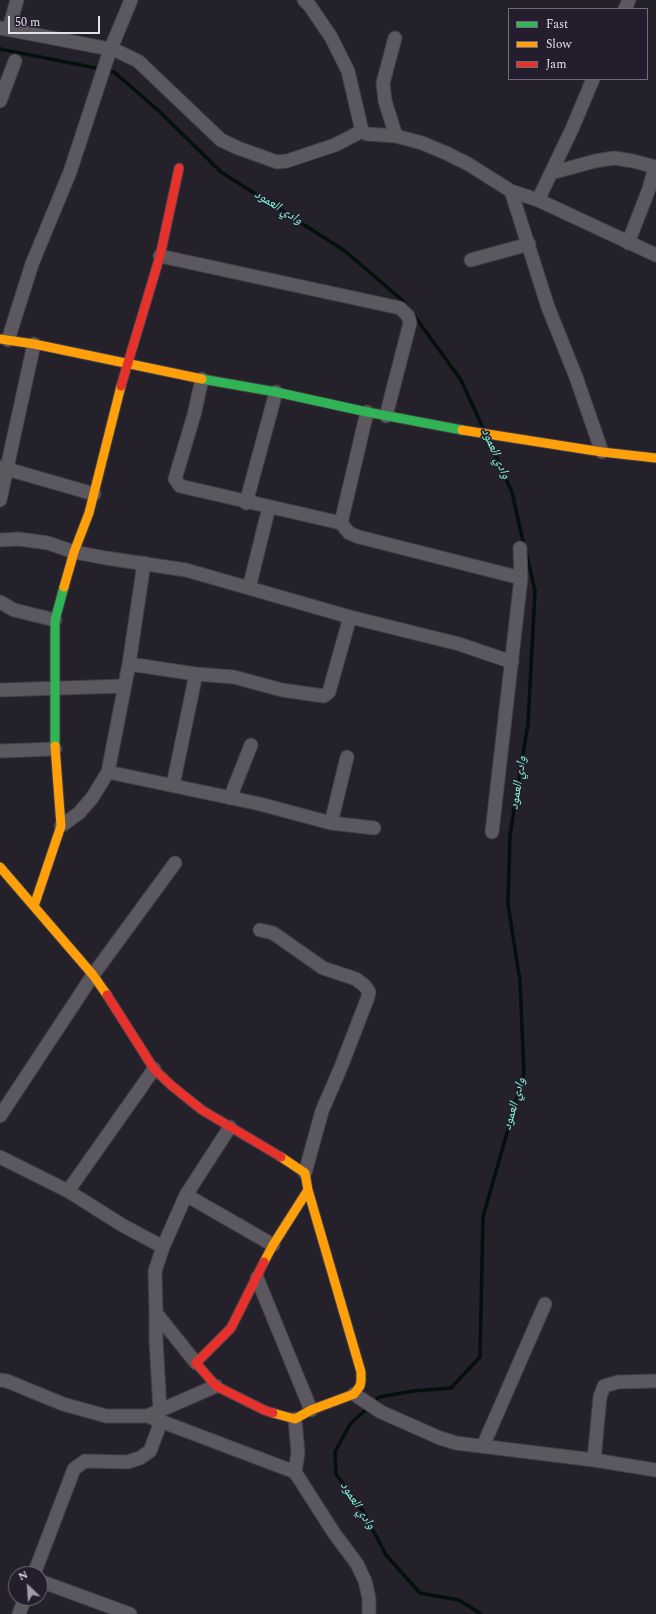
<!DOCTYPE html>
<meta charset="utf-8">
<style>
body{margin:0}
#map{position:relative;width:656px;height:1614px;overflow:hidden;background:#25212a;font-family:Spectral,serif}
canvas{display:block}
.legend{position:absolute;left:508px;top:8px;width:140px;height:72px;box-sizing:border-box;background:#241d2e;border:1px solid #716b7a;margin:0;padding:5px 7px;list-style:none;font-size:12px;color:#e4e0ec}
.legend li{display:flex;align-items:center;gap:8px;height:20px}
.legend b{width:20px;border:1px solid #716b7a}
.north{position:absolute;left:8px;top:1566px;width:40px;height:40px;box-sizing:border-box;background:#241d2e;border:1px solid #716b7a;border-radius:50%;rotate:335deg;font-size:11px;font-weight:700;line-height:16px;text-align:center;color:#e4e0ec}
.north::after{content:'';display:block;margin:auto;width:14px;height:18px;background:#a19da8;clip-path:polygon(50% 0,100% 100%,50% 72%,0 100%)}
.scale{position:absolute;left:8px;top:16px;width:92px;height:18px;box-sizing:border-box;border:2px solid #e4e0ec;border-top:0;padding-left:5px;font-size:12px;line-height:14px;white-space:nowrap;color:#e4e0ec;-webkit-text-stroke:3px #241d2e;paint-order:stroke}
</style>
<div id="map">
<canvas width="656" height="1614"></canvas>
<ul class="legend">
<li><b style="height:5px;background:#30b455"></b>Fast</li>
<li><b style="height:5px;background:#ff9f0a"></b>Slow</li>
<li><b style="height:5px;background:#e5322d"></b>Jam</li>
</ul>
<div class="north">N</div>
<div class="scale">50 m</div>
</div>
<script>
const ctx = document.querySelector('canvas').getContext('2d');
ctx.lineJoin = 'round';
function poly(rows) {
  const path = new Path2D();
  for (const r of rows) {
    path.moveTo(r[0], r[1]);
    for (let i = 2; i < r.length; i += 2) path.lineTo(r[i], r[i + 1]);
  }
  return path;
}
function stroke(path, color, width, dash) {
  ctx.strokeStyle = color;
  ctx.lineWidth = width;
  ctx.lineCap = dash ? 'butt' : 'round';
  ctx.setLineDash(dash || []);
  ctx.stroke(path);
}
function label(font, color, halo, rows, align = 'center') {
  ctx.font = font + ' Spectral,"Noto Naskh Arabic",serif';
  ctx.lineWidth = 3.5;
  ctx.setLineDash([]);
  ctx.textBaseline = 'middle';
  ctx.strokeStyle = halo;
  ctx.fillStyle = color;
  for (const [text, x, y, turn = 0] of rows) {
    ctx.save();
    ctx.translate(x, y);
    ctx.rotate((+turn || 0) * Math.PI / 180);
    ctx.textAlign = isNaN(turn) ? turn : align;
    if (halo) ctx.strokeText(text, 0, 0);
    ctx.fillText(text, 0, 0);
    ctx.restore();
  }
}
stroke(poly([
 [0,49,101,69],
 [107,71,114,72,159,111,221,172,345,251,403,301,409,309],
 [413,314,461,380,483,428],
 [489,441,512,492,524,546],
 [373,1403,379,1397,413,1391,451,1388,480,1357,483,1217,524,1073,520,981,508,904,510,835,528,724,535,591,526,552],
 [369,1407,350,1424,335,1452,336,1474,363,1511,386,1555,420,1593,459,1600,481,1614]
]), '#03100b', 3.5);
const street = poly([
 [304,0,310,6,331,37,348,71,362,131,367,134,396,136,422,143,446,153,468,164,511,191,538,200,656,255],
 [625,9,629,0],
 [0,28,6,29,10,25,17,0],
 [6,29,115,50,138,61,221,140,238,148,277,162,287,161,335,145,362,131],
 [395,38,383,83,385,101,396,136],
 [0,101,15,61],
 [551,173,595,161,614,158,633,161,656,167],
 [511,191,548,307,576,377,602,452],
 [538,200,572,129,593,79],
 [628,243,649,189,655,167],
 [160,256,400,308,408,316,410,323,386,416],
 [471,260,529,244],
 [8,340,32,264,70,172,109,53,131,0],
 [202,379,194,415,175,479,180,486,341,523,349,533,359,537,521,578],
 [0,467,94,494],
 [0,500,34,344],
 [246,503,276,392],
 [341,523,367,412],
 [0,540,19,539,48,543,74,552,106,558,186,570,350,617,459,644,512,662],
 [249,588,269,507],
 [0,602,14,610,55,620],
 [129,664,196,674,234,677,282,690,324,696,329,692,350,617],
 [0,690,124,686],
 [0,751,55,749],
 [108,772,260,804,331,823,374,828],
 [173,785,196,674],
 [230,798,251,745],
 [331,823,347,757],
 [61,826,79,813,92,798,108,772,129,664,144,563],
 [492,832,521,578,520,548],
 [260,930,273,933,323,968,356,979,365,986,369,992,368,997,341,1067,322,1111,305,1173],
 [154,1069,68,1191,122,1225,163,1247,186,1195,230,1127],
 [0,1116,93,975,175,863],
 [0,1157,68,1191],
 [186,1195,273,1245],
 [163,1247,155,1271,156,1313,196,1363],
 [257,1278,311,1410],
 [156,1313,156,1340,160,1410],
 [0,1380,7,1381,63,1404,106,1416,147,1416],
 [216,1386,147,1416,295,1472,334,1533,357,1564,365,1581,369,1598,369,1614],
 [354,1394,381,1412,440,1438,456,1443,594,1460,656,1470],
 [483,1446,545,1304],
 [594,1460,600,1397,604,1386,618,1382,656,1381],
 [295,1472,298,1453,295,1419],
 [34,1574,74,1469,85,1461,127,1462,140,1458,150,1451,161,1422],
 [40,1581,130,1614],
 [19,1614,25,1598]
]);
const fast = poly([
 [202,379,276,392,367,412,462,430],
 [55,746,55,620,64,587]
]);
const slow = poly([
 [0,339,34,344,202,379],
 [462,430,602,452,656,458],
 [64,587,74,552,89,513,121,386],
 [0,867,93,975,107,995],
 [34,906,61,826,55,746],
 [264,1262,273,1245,308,1190],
 [273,1413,295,1419,311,1410,354,1394,360,1386,361,1381,361,1372,308,1190,305,1173,281,1157]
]);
const jam = poly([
 [121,386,160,256,179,168],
 [107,995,154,1069,172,1086,202,1110,281,1157],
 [264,1262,231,1328,196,1363,216,1386,264,1410,273,1413]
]);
stroke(street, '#413e46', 15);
stroke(fast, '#413e46', 11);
stroke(slow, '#413e46', 11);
stroke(jam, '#413e46', 11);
stroke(street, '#5b5860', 13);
stroke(fast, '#30b455', 9);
stroke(slow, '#ff9f0a', 9);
stroke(jam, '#e5322d', 9);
label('italic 13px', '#81f6d6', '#241d2e', [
 ["وادي العمود",278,208,32],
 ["وادي العمود",495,454,66],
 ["وادي العمود",519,783,-81],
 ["وادي العمود",515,1104,-74],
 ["وادي العمود",357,1506,57]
]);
</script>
